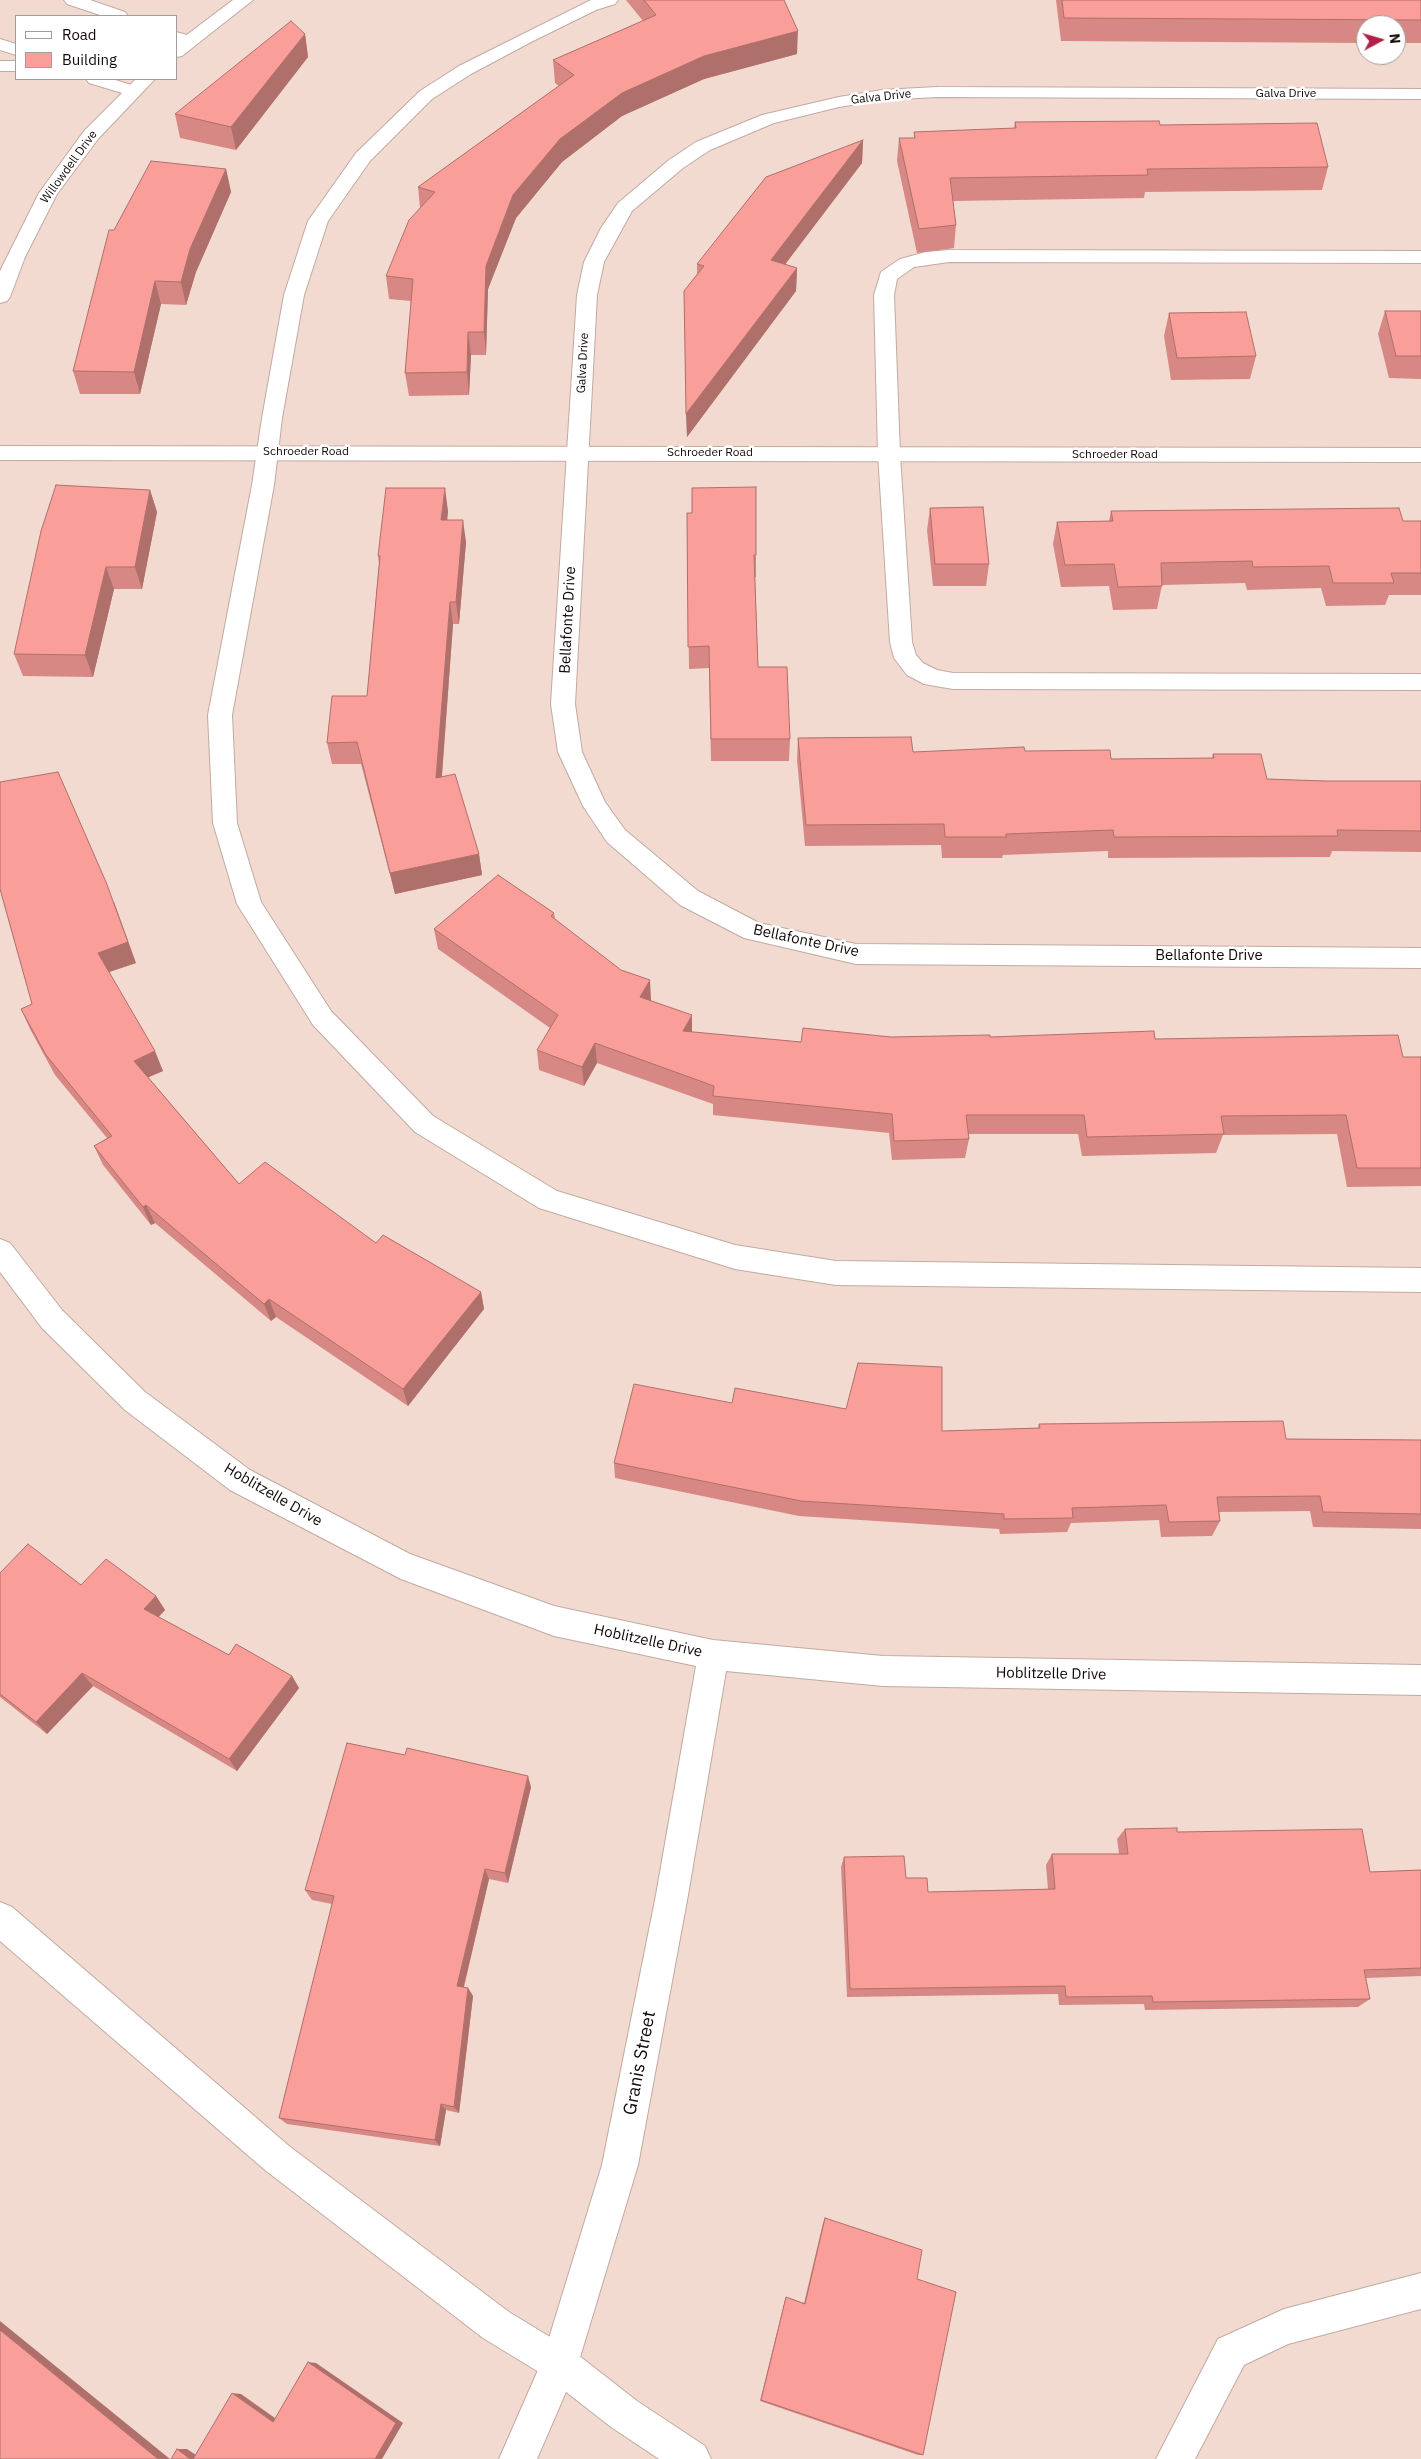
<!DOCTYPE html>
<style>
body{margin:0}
#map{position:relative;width:1421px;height:2459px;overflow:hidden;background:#f2dad0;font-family:"IBM Plex Sans",sans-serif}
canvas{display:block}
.legend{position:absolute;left:15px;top:15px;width:162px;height:65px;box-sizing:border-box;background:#fff;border:1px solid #a09d9c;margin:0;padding:6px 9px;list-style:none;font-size:15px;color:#110907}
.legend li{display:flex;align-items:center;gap:10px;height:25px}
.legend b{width:25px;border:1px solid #a09d9c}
.north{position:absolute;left:1356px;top:15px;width:50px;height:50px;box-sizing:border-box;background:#fff;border:1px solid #a09d9c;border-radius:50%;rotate:84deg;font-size:14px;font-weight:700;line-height:20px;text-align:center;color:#110907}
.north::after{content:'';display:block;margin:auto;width:18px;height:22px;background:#b22047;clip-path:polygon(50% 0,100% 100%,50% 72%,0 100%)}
</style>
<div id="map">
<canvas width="1421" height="2459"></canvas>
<ul class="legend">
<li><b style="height:6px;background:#fff"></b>Road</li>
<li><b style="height:14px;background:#fa9e99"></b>Building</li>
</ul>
<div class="north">N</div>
</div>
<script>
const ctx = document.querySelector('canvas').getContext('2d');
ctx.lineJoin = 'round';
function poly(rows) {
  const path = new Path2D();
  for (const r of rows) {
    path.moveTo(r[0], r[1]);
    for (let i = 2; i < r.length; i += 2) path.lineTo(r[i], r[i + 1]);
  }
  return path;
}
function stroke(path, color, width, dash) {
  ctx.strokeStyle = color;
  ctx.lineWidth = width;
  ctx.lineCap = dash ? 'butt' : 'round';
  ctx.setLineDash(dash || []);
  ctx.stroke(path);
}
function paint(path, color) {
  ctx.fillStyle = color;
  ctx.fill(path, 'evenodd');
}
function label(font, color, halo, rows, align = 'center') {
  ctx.font = font + ' "IBM Plex Sans",sans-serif';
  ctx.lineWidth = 5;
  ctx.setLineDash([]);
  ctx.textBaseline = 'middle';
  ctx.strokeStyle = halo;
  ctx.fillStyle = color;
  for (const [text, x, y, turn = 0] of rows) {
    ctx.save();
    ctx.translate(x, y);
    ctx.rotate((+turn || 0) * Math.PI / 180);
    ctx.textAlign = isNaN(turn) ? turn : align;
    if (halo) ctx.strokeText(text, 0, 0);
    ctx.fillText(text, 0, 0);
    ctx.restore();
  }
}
const service = poly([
 [64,0,90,0,125,12,128,16,103,16,67,4,64,0],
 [591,0,618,0,615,4,596,10,533,41,471,74,432,99,370,161,328,221,304,295,282,418,274,485,232,715,237,823,261,902,331,1011,433,1116,557,1191,735,1245,836,1261,1421,1268,1421,1292,836,1285,735,1269,539,1208,415,1132,313,1025,237,904,213,823,208,715,252,485,262,418,284,295,308,221,356,153,420,91,459,66,591,0],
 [176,32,194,37,197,41,194,45,188,46,176,43,176,32],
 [0,39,16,44,16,55,0,50,0,39],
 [0,61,16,61,16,71,0,71,0,61],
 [86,79,112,79,138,87,141,91,138,95,132,96,89,83,86,79],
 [949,250,1421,251,1421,263,949,262,914,267,897,279,894,295,900,454,912,642,916,655,923,663,937,670,953,673,1421,674,1421,690,953,689,924,684,907,675,894,658,890,642,878,454,874,295,881,272,900,259,926,252,949,250],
 [0,1902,12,1907,289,2146,509,2312,573,2351,637,2401,705,2446,711,2459,659,2459,611,2427,547,2377,483,2338,265,2170,0,1941,0,1902],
 [1421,2273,1421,2309,1288,2344,1244,2365,1195,2459,1156,2459,1218,2339,1284,2309,1421,2273]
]);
const minor = poly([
 [233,0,253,0,182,56,176,57,176,43,233,0],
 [136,79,155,79,98,139,57,194,25,257,10,297,7,301,0,303,0,271,39,193,84,131,136,79],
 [937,87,1421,89,1421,99,937,97,882,100,839,107,774,123,710,150,683,168,632,211,604,262,597,295,575,704,582,752,605,802,625,830,698,891,759,923,856,944,1421,948,1421,968,856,964,744,938,680,905,607,842,583,806,558,752,551,704,577,295,584,262,601,228,618,203,669,160,696,142,762,115,839,97,882,90,937,87],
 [0,1239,10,1243,62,1310,145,1392,250,1470,410,1554,554,1606,713,1640,883,1656,1421,1665,1421,1695,883,1686,726,1671,688,1895,638,2165,578,2364,537,2459,499,2459,542,2361,602,2165,656,1895,696,1666,554,1636,401,1579,230,1490,125,1410,42,1328,0,1272,0,1239]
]);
const tertiary = poly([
 [0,446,1421,448,1421,462,0,460,0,446]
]);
stroke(service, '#c1aaa1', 2);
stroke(minor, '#c1aaa1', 2);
stroke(tertiary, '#c1aaa1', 2);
paint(service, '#fff');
paint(minor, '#fff');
paint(tertiary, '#fff');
paint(poly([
 [626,0,784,0,797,54,704,79,622,116,562,162,516,218,488,289,486,355,471,355,469,395,409,396,405,373,411,301,389,299,386,276,420,208,418,187,559,86,555,83,553,60,643,21],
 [1056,0,1421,0,1421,43,1396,43,1396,25,1366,25,1366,43,1061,41],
 [305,34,308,57,236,150,180,138,175,114],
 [1015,122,1160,125,1328,167,1322,190,1145,192,1144,198,953,201,956,225,954,248,917,253,897,161,899,138,914,138,914,132,1014,128],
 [863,140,862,163,785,264,797,268,796,291,687,437,684,291,697,274,697,264],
 [226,169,231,192,196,272,186,305,161,304,140,394,80,394,73,371,114,230],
 [1385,311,1421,311,1421,379,1389,378,1378,334],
 [1169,313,1256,356,1250,379,1171,380,1164,336],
 [150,490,157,512,142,589,114,589,93,677,23,676,14,654],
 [930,508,989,564,986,586,933,586,927,530],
 [448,511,447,520,466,542,459,624,453,624,442,777,479,854,482,875,395,894,361,764,332,764,327,743,367,696,379,564,378,556],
 [1111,511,1403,521,1421,521,1421,595,1389,595,1385,605,1326,606,1321,588,1247,590,1245,583,1162,585,1157,609,1113,610,1109,586,1061,587,1053,544,1057,522,1109,521],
 [687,513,756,555,756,577,755,577,758,667,790,739,789,761,711,761,709,668,689,669],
 [798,738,913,752,1025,751,1111,759,1212,758,1213,754,1267,779,1325,781,1421,781,1421,852,1332,851,1330,857,1108,858,1108,851,1003,855,1002,858,942,858,941,845,805,846,797,760],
 [0,889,136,963,109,972,163,1071,148,1077,239,1184,376,1243,481,1292,484,1309,408,1406,276,1317,271,1321,155,1223,151,1225,103,1165,94,1146,107,1138,55,1075,30,1029,21,1009,32,1004],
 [554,913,555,919,651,1000,651,1001,692,1032,801,1042,891,1037,990,1037,1155,1039,1403,1057,1421,1057,1421,1186,1347,1187,1337,1134,1223,1135,1216,1153,1082,1156,1078,1134,968,1134,969,1139,965,1158,892,1160,889,1133,713,1115,713,1104,597,1063,584,1086,539,1070,537,1050,550,1028,438,949,434,929],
 [732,1403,942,1431,1038,1428,1039,1424,1286,1439,1421,1440,1421,1529,1313,1527,1310,1511,1219,1512,1220,1521,1212,1536,1161,1537,1159,1520,1071,1523,1067,1532,1000,1534,999,1529,799,1516,615,1478,614,1463],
 [0,1573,156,1596,165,1610,159,1617,229,1655,292,1676,299,1688,237,1771,93,1686,47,1734,0,1697],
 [531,1787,508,1883,489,1879,464,1987,468,1988,473,1996,459,2113,446,2110,440,2146,287,2124,279,2118,332,1904,312,1900,305,1890],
 [1125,1829,1177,1832,1370,1872,1421,1870,1421,1976,1366,1978,1370,1999,1358,2007,1145,2010,1144,2004,1059,2005,1058,1994,847,1997,841,1867,844,1857,906,1878,928,1892,1048,1889,1046,1865,1052,1854,1119,1854,1117,1839],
 [825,2218,917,2279,923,2455,918,2455,760,2401,785,2300,786,2297,804,2303,823,2223]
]), '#d78884');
paint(poly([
 [798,31,797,54,704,79,622,116,562,162,516,218,488,289,486,355,484,332,486,266,513,195,560,139,622,93,704,56],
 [305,34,308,57,236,150,231,127],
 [863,140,862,163,771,283,771,260],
 [226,169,231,192,196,272,186,305,181,282,190,249],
 [797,268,796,291,687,437,686,414],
 [155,281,161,304,140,394,134,372],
 [468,332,471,355,469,395,467,372],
 [445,488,448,511,445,542,441,520],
 [150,490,157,512,142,589,135,567],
 [463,520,466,542,459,624,456,602],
 [106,567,114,589,93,677,85,655],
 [450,602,453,624,440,799,436,778],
 [479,854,482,875,395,894,390,873],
 [114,902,136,963,106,973,98,953],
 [650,980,651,1000,641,1017,640,997],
 [692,1015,692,1035,683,1031],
 [595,1043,597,1063,584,1086,582,1067],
 [155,1051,163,1071,142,1080,134,1061],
 [146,1205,155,1223,151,1225,143,1207],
 [481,1292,484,1309,408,1406,403,1389],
 [269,1299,276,1317,271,1321,264,1304],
 [156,1596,165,1610,153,1622,144,1609],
 [82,1673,93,1686,47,1734,36,1722],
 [292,1676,299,1688,237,1771,229,1759],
 [528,1776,531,1787,508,1883,505,1873],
 [485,1869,489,1879,462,1994,457,1986],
 [468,1988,473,1996,459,2113,454,2107],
 [441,2104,446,2110,440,2146,435,2140],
 [0,2321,170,2459,158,2459,0,2330],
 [308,2362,316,2363,403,2423,382,2459,375,2459],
 [232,2393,241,2394,282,2423,273,2422],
 [177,2449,187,2449,202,2459,190,2459]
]), '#af6f6b');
const building = poly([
 [644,0,784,0,798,31,704,56,622,93,560,139,513,195,486,266,484,332,468,332,467,372,405,373,413,279,386,276,409,220,435,192,418,187,574,75,553,60,656,15,644,0],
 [1062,0,1421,0,1421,20,1064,18,1062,0],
 [291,21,305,34,231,127,175,114,291,21],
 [1159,121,1160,125,1317,123,1328,167,1147,169,1148,175,950,178,956,225,919,229,899,138,915,138,914,132,1016,128,1015,122,1159,121],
 [863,140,771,260,797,268,686,414,684,291,704,266,697,264,766,177,863,140],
 [151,161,226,169,190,249,181,282,155,281,134,372,73,371,109,230,114,230,151,161],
 [1385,311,1421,311,1421,356,1396,356,1385,311],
 [1246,312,1256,356,1177,358,1169,313,1246,312],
 [56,485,150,490,135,567,106,567,85,655,14,654,41,531,56,485],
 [756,487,756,555,754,555,758,667,787,667,790,739,711,739,709,646,688,647,687,513,692,513,692,488,756,487],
 [386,488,445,488,441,520,463,520,456,602,450,602,436,778,455,774,479,854,390,873,357,742,327,743,332,696,367,696,380,556,378,556,386,488],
 [983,507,989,564,935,564,930,508,983,507],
 [1399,508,1403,521,1421,521,1421,573,1391,573,1394,583,1333,583,1329,566,1253,567,1252,561,1161,563,1162,586,1118,587,1114,564,1065,565,1057,522,1113,521,1111,511,1399,508],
 [911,737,913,752,1024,747,1025,751,1110,750,1111,759,1214,758,1213,754,1261,754,1267,779,1325,781,1421,781,1421,831,1337,830,1338,836,1114,837,1113,830,1006,834,1006,837,945,837,944,824,806,825,798,738,911,737],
 [58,772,106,882,128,942,98,953,155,1051,134,1061,239,1184,265,1162,376,1243,383,1235,481,1292,403,1389,269,1299,264,1304,146,1205,143,1207,94,1146,112,1136,46,1055,21,1009,32,1004,0,889,0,782,58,772],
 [498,875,554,913,551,916,621,970,650,980,640,997,692,1015,683,1031,801,1042,803,1028,891,1037,990,1035,990,1037,1154,1031,1155,1039,1398,1035,1403,1057,1421,1057,1421,1168,1357,1168,1346,1115,1221,1116,1224,1134,1087,1137,1084,1115,966,1115,969,1139,894,1141,892,1114,713,1096,714,1086,595,1043,582,1067,537,1050,558,1015,434,929,498,875],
 [858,1363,942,1367,942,1431,1040,1428,1039,1424,1283,1421,1286,1439,1421,1440,1421,1514,1323,1512,1320,1496,1217,1497,1220,1521,1169,1522,1166,1505,1072,1508,1073,1518,1004,1519,1004,1514,801,1501,614,1463,634,1384,732,1403,735,1388,846,1409,858,1363],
 [28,1544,81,1585,106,1559,156,1596,144,1609,229,1655,236,1644,292,1676,229,1759,82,1673,36,1722,0,1694,0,1573,28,1544],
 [347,1743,405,1755,407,1748,528,1776,505,1873,485,1869,457,1986,468,1988,454,2107,441,2104,435,2140,279,2118,334,1896,305,1890,347,1743],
 [1177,1828,1177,1832,1362,1829,1370,1872,1421,1870,1421,1968,1364,1970,1370,1999,1153,2002,1152,1996,1066,1997,1065,1986,850,1989,844,1857,904,1856,906,1878,927,1878,928,1892,1055,1889,1052,1854,1128,1854,1125,1829,1177,1828],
 [825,2218,922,2250,917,2279,956,2292,923,2455,761,2400,786,2297,805,2304,825,2218],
 [0,2330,158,2459,0,2459,0,2330],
 [308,2362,396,2423,375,2459,193,2459,232,2393,273,2422,308,2362],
 [177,2449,190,2459,171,2459,177,2449]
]);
paint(building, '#fa9e99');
stroke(building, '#af6f6b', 1);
label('12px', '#110907', '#fff', [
 ["Galva Drive",1286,94],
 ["Galva Drive",881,97,-6],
 ["Willowdell Drive",69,167,-54],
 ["Galva Drive",583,363,-87],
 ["Schroeder Road",306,452],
 ["Schroeder Road",710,453],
 ["Schroeder Road",1115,455]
]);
label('15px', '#110907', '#fff', [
 ["Bellafonte Drive",568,620,-87],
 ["Bellafonte Drive",806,941,12],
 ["Bellafonte Drive",1209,956],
 ["Hoblitzelle Drive",273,1495,30],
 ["Hoblitzelle Drive",648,1641,12],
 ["Hoblitzelle Drive",1051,1674,1]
]);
label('18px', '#110907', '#fff', [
 ["Granis Street",640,2063,-79]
]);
</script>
